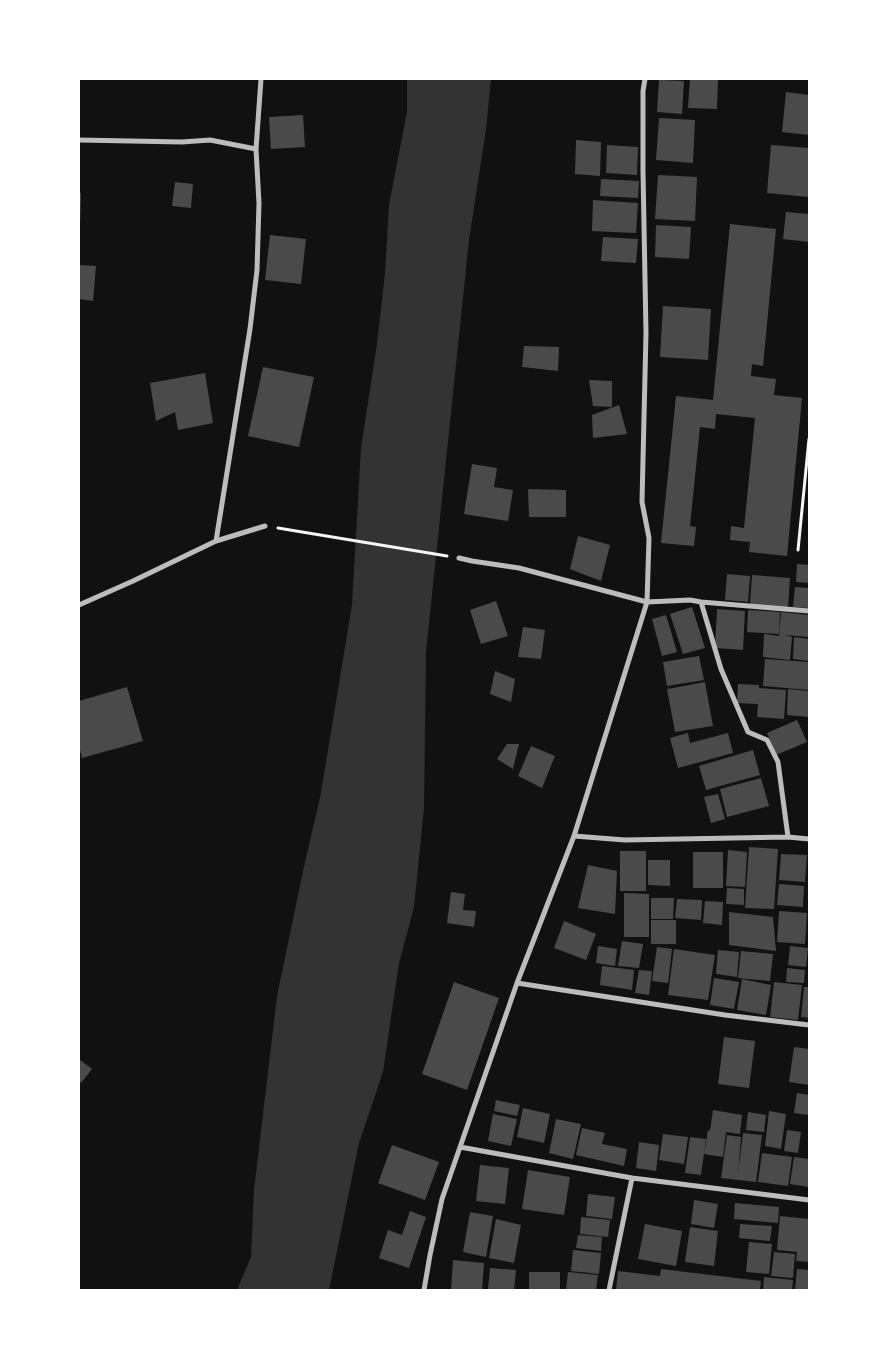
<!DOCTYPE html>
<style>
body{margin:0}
#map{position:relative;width:888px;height:1369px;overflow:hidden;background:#111;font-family:Ubuntu,sans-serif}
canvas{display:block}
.frame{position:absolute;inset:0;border:80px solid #fff;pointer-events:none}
</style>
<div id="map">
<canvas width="888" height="1369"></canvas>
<div class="frame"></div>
</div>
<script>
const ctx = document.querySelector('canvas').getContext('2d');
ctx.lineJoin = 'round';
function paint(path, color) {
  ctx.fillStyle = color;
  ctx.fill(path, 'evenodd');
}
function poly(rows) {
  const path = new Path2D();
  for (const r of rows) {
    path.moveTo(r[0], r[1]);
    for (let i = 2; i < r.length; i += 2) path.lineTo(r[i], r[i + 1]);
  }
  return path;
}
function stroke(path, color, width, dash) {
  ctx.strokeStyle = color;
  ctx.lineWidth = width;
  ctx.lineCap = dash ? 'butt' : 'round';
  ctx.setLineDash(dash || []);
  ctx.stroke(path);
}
paint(poly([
 [407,79,491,79,486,129,469,240,426,652,424,808,414,907,399,963,383,1072,359,1143,329,1290,237,1290,251,1257,254,1190,277,996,305,862,320,798,352,605,361,448,377,344,385,273,389,205,407,112]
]), '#333');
paint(poly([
 [690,79,718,80,717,109,688,108],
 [659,80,684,81,682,114,657,112],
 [786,92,809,95,809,135,782,132],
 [303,115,305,147,271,149,269,117],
 [659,118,695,120,693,163,656,160],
 [576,140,601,142,600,176,575,174],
 [607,145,638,147,637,175,606,173],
 [771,145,809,148,809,197,767,193],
 [658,175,697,177,695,221,655,219],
 [601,179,639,181,638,198,600,196],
 [175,182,193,184,191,208,172,206],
 [79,192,81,193,80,228,79,228],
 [593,200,638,203,636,233,592,231],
 [786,212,809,214,809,242,783,239],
 [730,224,776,229,763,366,752,364,751,376,776,379,774,395,802,398,787,556,749,552,750,542,730,540,731,526,744,528,755,418,716,414,715,429,700,427,690,526,696,527,694,546,661,543,676,396,713,400],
 [656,225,691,227,689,259,655,257],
 [270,235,306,239,301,284,265,280],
 [603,237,638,239,636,263,601,261],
 [79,265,96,266,93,301,79,299],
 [663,306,711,309,708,360,660,357],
 [524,346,559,347,558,371,522,367],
 [263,367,314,377,299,447,248,436],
 [205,373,213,423,178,430,175,412,156,421,150,383],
 [589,380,612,381,612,407,593,406],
 [619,405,627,434,593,438,592,415],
 [472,464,497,468,494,487,513,490,508,521,464,514],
 [528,489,566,490,566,517,529,517],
 [578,536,610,545,601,581,570,569],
 [797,564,809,565,809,583,796,582],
 [727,574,750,576,748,602,725,600],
 [752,575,790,578,788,608,750,605],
 [795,587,809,588,809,608,793,607],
 [496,601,508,636,481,644,470,610],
 [692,607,705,648,683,654,670,614],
 [717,609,745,611,743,650,715,648],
 [748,610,780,612,779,634,747,632],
 [781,612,809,615,809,637,785,635,792,637,790,660,763,657,764,634,779,636],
 [666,615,677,652,662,656,652,619],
 [523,627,545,630,541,659,518,657],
 [794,637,809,639,809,661,793,659],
 [699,656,704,680,667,686,663,662],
 [765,659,809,662,809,690,763,686],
 [495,671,515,679,511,702,490,694],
 [705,682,713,726,675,732,667,689],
 [738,684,759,685,759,688,786,690,784,719,757,717,758,704,737,703],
 [127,687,143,741,82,758,79,747,79,701],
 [788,689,809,691,809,717,787,715],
 [797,720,807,742,776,755,767,733],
 [688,733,690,743,728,733,733,753,678,768,670,738],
 [507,744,519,744,513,769,497,759],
 [531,746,555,756,542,788,518,776],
 [753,750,760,775,706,790,699,766],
 [761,778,769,806,727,817,720,789],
 [718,794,725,819,711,823,704,797],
 [749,847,778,849,774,909,745,908],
 [728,850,747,852,745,887,726,886],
 [620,851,646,851,646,891,620,891],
 [693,852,723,852,723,888,693,888],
 [781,854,807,855,805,882,779,880],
 [648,860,670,860,670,886,648,885],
 [588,865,617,871,615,914,578,908],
 [779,884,804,886,803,907,777,905],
 [727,888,744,889,744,905,726,904],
 [451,892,465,894,463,910,476,911,474,927,447,923],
 [624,893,649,894,649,937,624,937],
 [651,898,674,898,673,919,651,919],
 [677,899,702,900,701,920,675,918],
 [705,901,723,902,722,925,703,923],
 [779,911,807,913,805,944,777,942],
 [729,912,773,917,776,951,729,945],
 [651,920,676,920,676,944,651,944],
 [564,921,596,934,586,960,554,948],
 [622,941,643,944,639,968,618,966],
 [598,946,617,949,615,966,596,963],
 [790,946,808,948,806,967,788,965],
 [657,947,672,949,668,983,652,981],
 [674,949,715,955,708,1000,668,995],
 [718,950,739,952,737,977,716,974],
 [741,951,773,954,770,981,738,978],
 [602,966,634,970,632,990,600,985],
 [787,968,805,970,804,983,786,982],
 [639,970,652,971,649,995,635,993],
 [714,978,739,982,734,1009,710,1005],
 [742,979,771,985,766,1015,737,1010],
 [454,982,499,998,467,1090,422,1074],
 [774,982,802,985,798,1020,770,1017],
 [804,987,809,987,809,1018,801,1017],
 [724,1037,755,1041,749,1088,718,1084],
 [794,1047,809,1049,809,1085,789,1082],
 [79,1059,92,1069,81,1083,79,1081],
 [797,1093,809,1095,809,1115,794,1113],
 [496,1100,520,1105,517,1116,494,1111],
 [523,1108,550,1114,544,1143,517,1137],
 [713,1110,742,1115,740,1134,726,1132,723,1157,704,1154,708,1130,710,1131],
 [769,1111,786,1114,781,1149,765,1146],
 [748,1112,766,1115,764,1132,746,1130],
 [493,1114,517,1119,511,1146,488,1141],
 [556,1119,581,1124,573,1159,549,1153],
 [582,1128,605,1133,602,1144,627,1149,624,1166,576,1155],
 [787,1130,801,1132,798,1153,784,1151],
 [743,1133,762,1135,756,1182,721,1178,727,1135,741,1137,738,1173],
 [663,1134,688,1137,684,1164,659,1160],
 [690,1137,706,1139,701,1175,685,1173],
 [639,1142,659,1145,656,1171,636,1168],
 [392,1145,439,1162,425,1200,378,1183],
 [762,1153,792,1157,788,1186,758,1182],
 [794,1157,809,1159,809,1187,790,1184],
 [480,1165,509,1168,505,1204,476,1201],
 [528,1170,570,1177,564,1215,522,1209],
 [588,1194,615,1197,612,1219,586,1216],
 [694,1200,718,1204,714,1228,691,1224],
 [735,1203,779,1207,778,1223,734,1219],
 [410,1211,426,1217,409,1268,379,1258,388,1230,402,1235],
 [470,1212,493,1216,486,1257,463,1252],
 [780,1216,809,1219,809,1262,796,1261,797,1252,777,1250],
 [581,1217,610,1220,608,1237,580,1234],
 [496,1219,521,1225,514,1263,489,1258],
 [645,1224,682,1231,676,1266,638,1259],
 [740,1224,772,1226,770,1241,739,1238],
 [690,1227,718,1231,714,1266,685,1262],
 [578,1235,602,1237,601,1251,576,1248],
 [749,1242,772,1244,769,1274,746,1272],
 [573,1250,601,1253,599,1274,571,1271],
 [774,1252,795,1254,793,1278,771,1276],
 [453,1260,484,1263,482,1290,451,1290],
 [490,1268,516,1270,514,1290,488,1290],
 [661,1269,761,1281,760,1290,616,1290,618,1271,660,1276],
 [797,1269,809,1270,809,1290,795,1290],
 [529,1272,560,1272,560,1290,529,1290],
 [568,1272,598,1275,596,1290,566,1290],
 [764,1277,793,1280,792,1290,763,1290]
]), '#4a4a4a');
stroke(poly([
 [278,528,447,556],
 [798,550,809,439]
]), '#f5f5f5', 3);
stroke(poly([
 [79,140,182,142,210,140,256,149],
 [216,541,250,329,257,270,259,203,256,149,261,79],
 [459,558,472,561,519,568,647,602,690,600,701,602,809,611],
 [701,602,721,669,748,732,767,740,778,762,788,837],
 [79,605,133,581,216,541,265,526],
 [574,836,625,840,788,837,809,839],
 [517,983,725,1015,809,1025],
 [460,1147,632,1178,809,1200],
 [424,1290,430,1255,442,1199,517,983,574,836,647,602,649,538,642,502,646,333,643,171,643,91,645,79],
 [609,1290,632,1178]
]), '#bcbcbc', 5);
</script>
